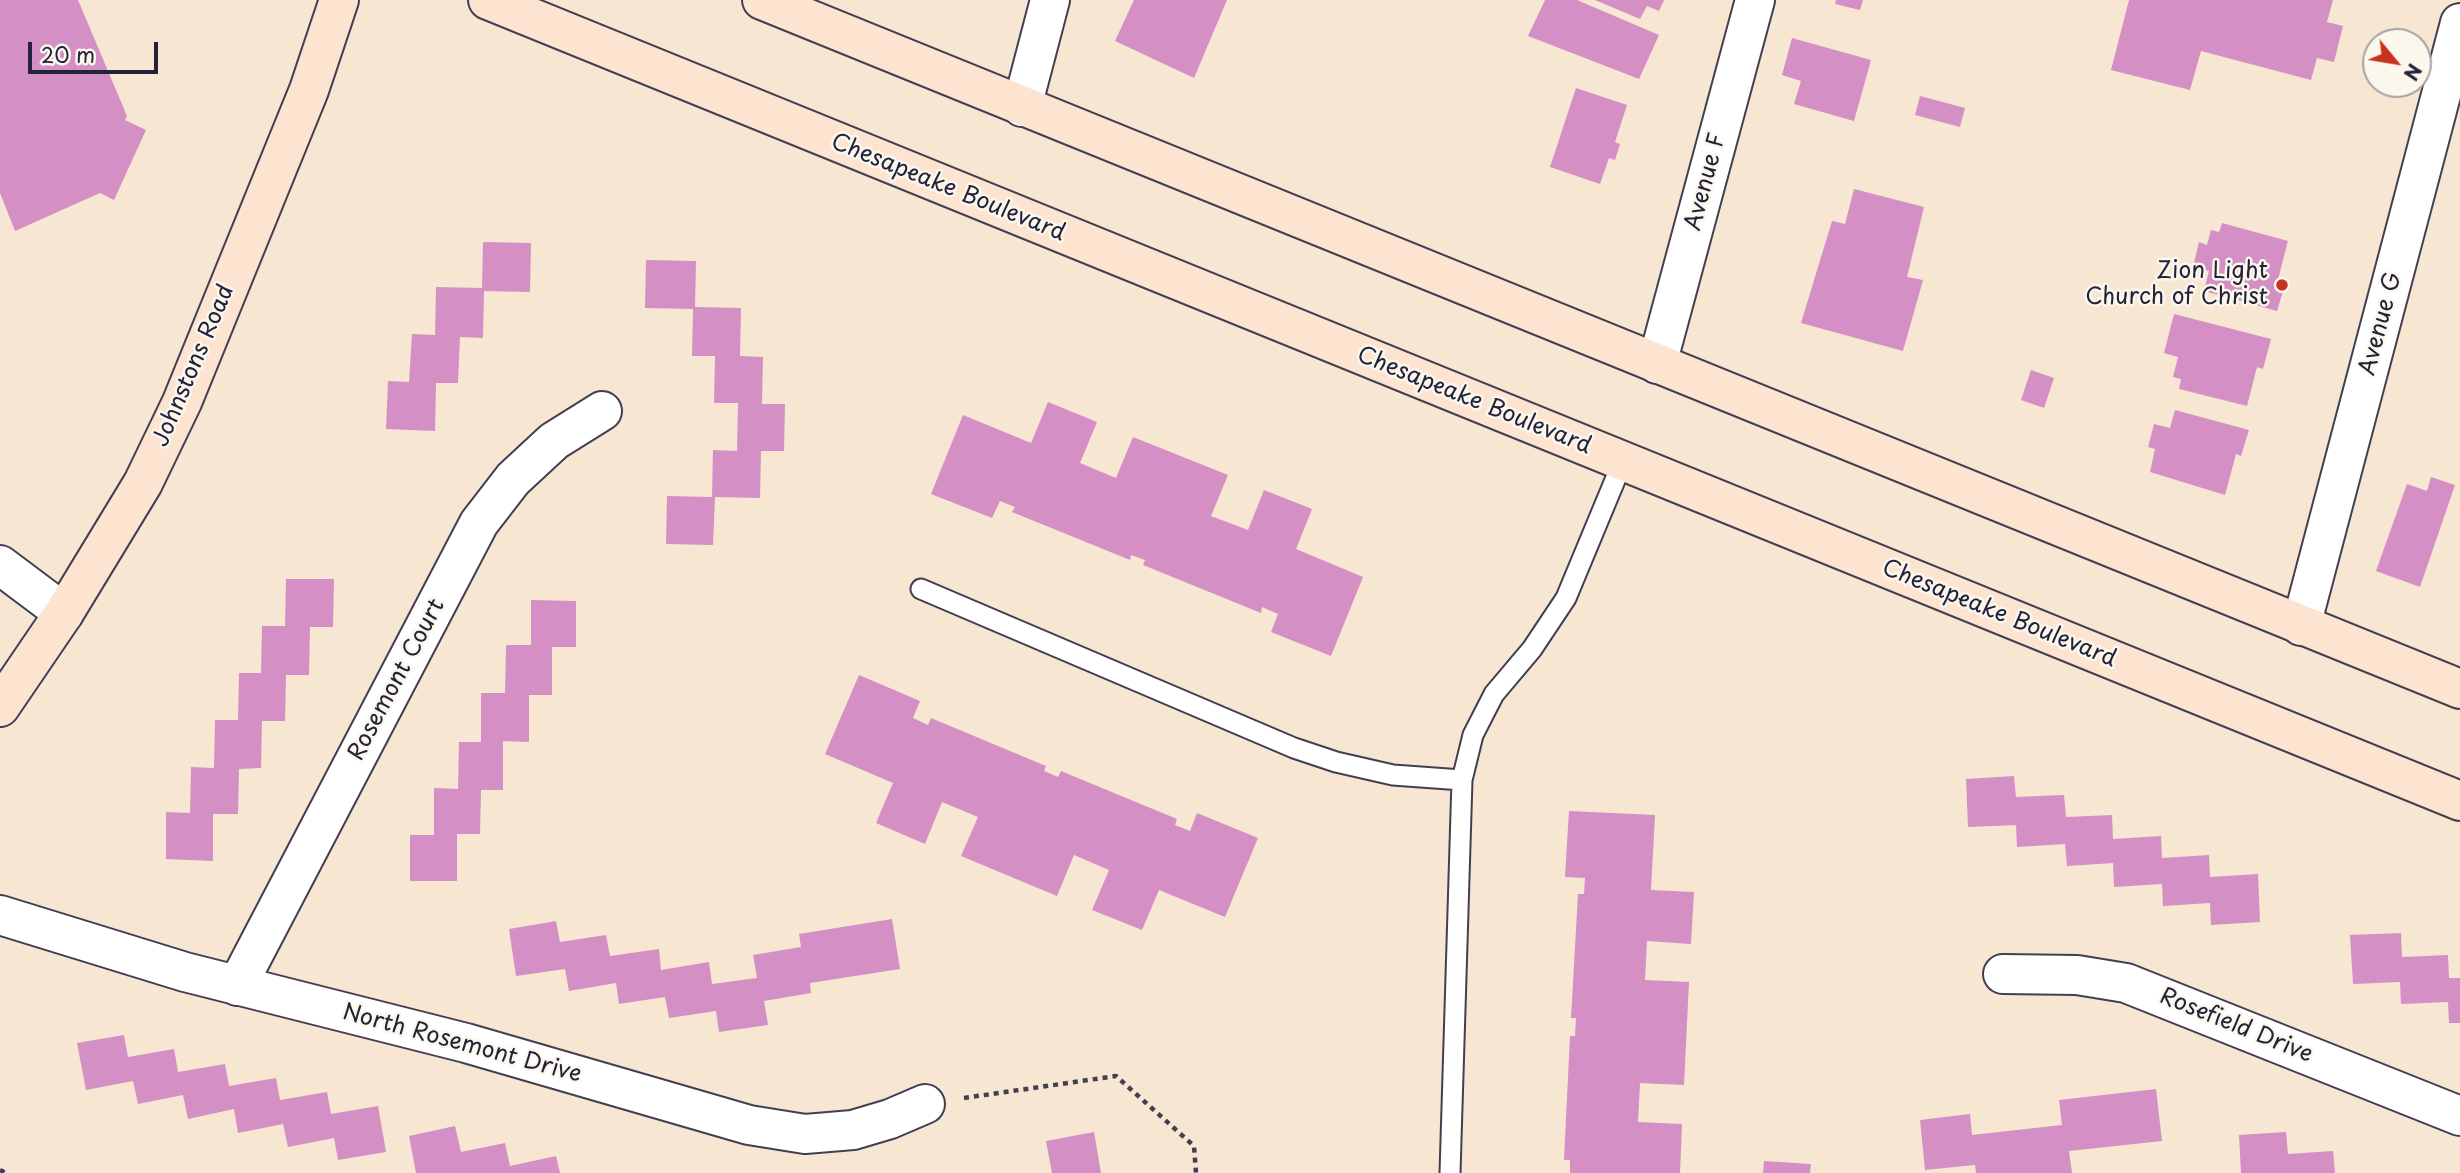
<!DOCTYPE html>
<style>
body{margin:0}
#map{position:relative;width:2460px;height:1173px;overflow:hidden;background:#f7e6d1;font-family:"Playpen Sans",sans-serif}
canvas{display:block}
.north{position:absolute;left:2362px;top:28px;width:70px;height:70px;box-sizing:border-box;background:#fbf7ec;border:2px solid #a4a2a5;border-radius:50%;rotate:120deg;font-size:19px;font-weight:700;line-height:28px;text-align:center;color:#22223b}
.north::after{content:'';display:block;margin:auto;width:24px;height:32px;background:#c8321e;clip-path:polygon(50% 0,100% 100%,50% 72%,0 100%)}
.scale{position:absolute;left:28px;top:42px;width:130px;height:32px;box-sizing:border-box;border:4px solid #22223b;border-top:0;padding-left:9px;font-size:21px;line-height:24px;white-space:nowrap;color:#22223b;-webkit-text-stroke:5px #fbf7ec;paint-order:stroke}
</style>
<div id="map">
<canvas width="2460" height="1173"></canvas>
<div class="north">N</div>
<div class="scale">20 m</div>
</div>
<script>
const ctx = document.querySelector('canvas').getContext('2d');
ctx.lineJoin = 'round';
function paint(path, color) {
  ctx.fillStyle = color;
  ctx.fill(path, 'evenodd');
}
function poly(rows) {
  const path = new Path2D();
  for (const r of rows) {
    path.moveTo(r[0], r[1]);
    for (let i = 2; i < r.length; i += 2) path.lineTo(r[i], r[i + 1]);
  }
  return path;
}
function stroke(path, color, width, dash) {
  ctx.strokeStyle = color;
  ctx.lineWidth = width;
  ctx.lineCap = dash ? 'butt' : 'round';
  ctx.setLineDash(dash || []);
  ctx.stroke(path);
}
function label(font, color, halo, rows, align = 'center') {
  ctx.font = font + ' "Playpen Sans",sans-serif';
  ctx.lineWidth = 5;
  ctx.setLineDash([]);
  ctx.textBaseline = 'middle';
  ctx.strokeStyle = halo;
  ctx.fillStyle = color;
  for (const [text, x, y, turn = 0] of rows) {
    ctx.save();
    ctx.translate(x, y);
    ctx.rotate((+turn || 0) * Math.PI / 180);
    ctx.textAlign = isNaN(turn) ? turn : align;
    if (halo) ctx.strokeText(text, 0, 0);
    ctx.fillText(text, 0, 0);
    ctx.restore();
  }
}
paint(poly([
 [0,0,78,0,127,116,125,120,146,130,114,200,100,193,15,231,0,193],
 [1134,0,1227,0,1194,78,1115,41],
 [1545,0,1577,0,1659,35,1639,79,1528,36],
 [1595,0,1664,0,1659,11,1647,6,1640,19],
 [1836,0,1863,0,1860,10,1835,4],
 [2129,0,2333,0,2327,22,2343,26,2334,62,2317,58,2311,80,2201,51,2190,90,2111,70],
 [1792,38,1871,60,1854,121,1794,104,1801,81,1782,75],
 [1576,88,1627,105,1615,142,1620,144,1615,160,1609,158,1600,184,1550,167],
 [1920,96,1965,108,1960,127,1915,115],
 [1854,189,1924,207,1907,277,1923,280,1903,351,1801,323,1832,221,1845,224],
 [2222,223,2288,241,2276,287,2284,288,2277,311,2204,291,2209,271,2193,267,2199,242,2207,245,2211,230,2219,232],
 [483,242,531,243,530,292,484,291,483,338,460,337,458,383,436,383,435,431,386,429,388,381,409,382,412,334,435,335,436,287,482,288],
 [646,260,696,261,695,307,741,308,740,356,763,357,762,404,785,404,784,451,761,451,760,498,715,497,713,545,666,544,667,496,712,497,713,450,737,451,738,403,714,403,715,356,692,356,693,309,645,308],
 [2174,314,2271,339,2263,369,2257,367,2247,406,2179,389,2181,379,2173,377,2178,357,2164,353],
 [2031,370,2054,378,2044,408,2021,400],
 [1048,402,1097,422,1080,463,1116,478,1133,437,1228,475,1211,516,1248,530,1264,490,1312,509,1296,549,1363,577,1331,656,1271,632,1278,614,1262,607,1261,613,1143,565,1145,560,1131,555,1130,560,1012,512,1015,507,1000,501,992,518,931,494,963,415,1031,443],
 [2175,410,2249,430,2241,456,2236,454,2225,495,2150,472,2155,449,2148,447,2154,424,2170,428],
 [2431,477,2455,485,2420,587,2376,571,2407,484,2427,491],
 [286,579,334,579,333,627,310,627,309,675,286,675,285,721,262,721,261,768,239,769,238,814,213,814,213,861,166,859,166,812,190,813,191,767,214,768,215,720,238,720,239,673,261,673,262,626,285,626],
 [531,600,576,601,576,647,552,647,552,695,529,695,529,742,503,741,503,790,481,790,480,834,457,834,457,881,410,881,410,835,434,835,434,788,458,789,459,742,481,742,481,693,505,693,506,645,531,645],
 [859,675,920,701,913,718,928,725,931,718,1046,766,1044,771,1058,777,1061,771,1177,819,1175,825,1190,831,1197,813,1258,838,1225,917,1159,890,1142,930,1092,910,1109,870,1074,855,1057,896,961,856,978,817,942,802,925,844,876,823,893,783,825,754],
 [2014,776,2016,797,2064,795,2066,817,2112,815,2113,839,2161,836,2162,858,2209,855,2210,877,2258,874,2260,922,2211,925,2210,903,2163,906,2162,884,2114,887,2113,863,2067,866,2065,844,2017,847,2016,825,1968,827,1966,779],
 [1569,811,1655,815,1651,890,1694,892,1691,944,1647,941,1645,980,1689,982,1684,1085,1640,1083,1638,1122,1682,1124,1680,1173,1570,1173,1570,1160,1564,1160,1570,1036,1575,1036,1576,1018,1571,1018,1578,894,1584,894,1585,878,1565,877],
 [892,919,900,969,810,983,811,993,764,1001,768,1025,719,1032,716,1011,669,1018,665,997,619,1004,616,983,569,991,565,969,516,976,509,929,556,921,560,942,606,935,610,956,659,949,661,970,709,962,712,984,757,978,753,955,801,947,799,934],
 [2401,933,2402,957,2448,955,2449,978,2460,978,2460,1023,2449,1023,2448,1002,2401,1004,2400,982,2353,984,2350,935],
 [124,1035,128,1057,174,1049,178,1072,225,1064,229,1086,276,1078,280,1100,327,1092,331,1114,378,1106,386,1152,338,1160,334,1138,288,1147,283,1124,238,1133,234,1109,188,1119,183,1095,138,1104,133,1081,86,1090,77,1043],
 [2156,1089,2162,1141,2069,1151,2072,1173,1976,1173,1975,1165,1925,1170,1920,1120,1970,1114,1972,1135,2062,1125,2059,1100],
 [455,1126,461,1152,505,1143,510,1166,556,1156,560,1173,416,1173,409,1136],
 [1094,1132,1101,1173,1052,1173,1046,1141],
 [2286,1132,2288,1154,2333,1151,2335,1173,2241,1173,2239,1135],
 [1764,1161,1811,1164,1810,1173,1763,1173]
]), '#d48fc5');
const lane = poly([
 [921,589,1294,748,1336,762,1393,775,1462,780],
 [1450,1173,1462,780,1473,735,1494,694,1532,649,1566,598,1623,461]
]);
const street = poly([
 [1022,107,1050,0],
 [1657,364,1755,0],
 [0,565,64,613],
 [2301,626,2460,23],
 [0,915,185,972,466,1043,749,1125,805,1134,853,1130,890,1119,925,1104],
 [2003,974,2077,975,2126,983,2460,1116],
 [237,986,479,523,513,479,554,441,602,411]
]);
const secondary = poly([
 [488,0,2460,801],
 [762,0,2460,689],
 [0,707,64,613,143,483,182,402,309,90,339,0]
]);
stroke(lane, '#423f52', 23);
stroke(street, '#423f52', 42);
stroke(secondary, '#423f52', 42);
stroke(poly([
 [964,1098,1116,1076,1194,1146,1196,1173],
 [0,1170,6,1173]
]), '#423f52', 4.5, [5, 5]);
stroke(lane, '#fff', 19);
stroke(street, '#fff', 38);
stroke(secondary, '#fde4d1', 38);
for (const [x, y, r, color] of [
 [2282,285,7,"#c8321e"]
]) {
  const dot = new Path2D();
  dot.arc(x, y, r, 0, 2 * Math.PI);
  ctx.fillStyle = color;
  ctx.fill(dot);
  stroke(dot, '#fbf7ec', 2.5);
}
label('23px', '#22223b', '#fbf7ec', [
 ["Avenue F",1706,182,-75],
 ["Chesapeake Boulevard",948,188,22],
 ["Avenue G",2381,324,-75],
 ["Johnstons Road",194,366,-67],
 ["Chesapeake Boulevard",1474,401,22],
 ["Chesapeake Boulevard",1999,614,22],
 ["Rosemont Court",397,680,-62],
 ["Rosefield Drive",2236,1026,22],
 ["North Rosemont Drive",462,1044,15]
]);
label('23px', '#22223b', '#fbf7ec', [
 ["Zion Light",2268,272],
 ["Church of Christ",2268,298]
], 'right');
</script>
